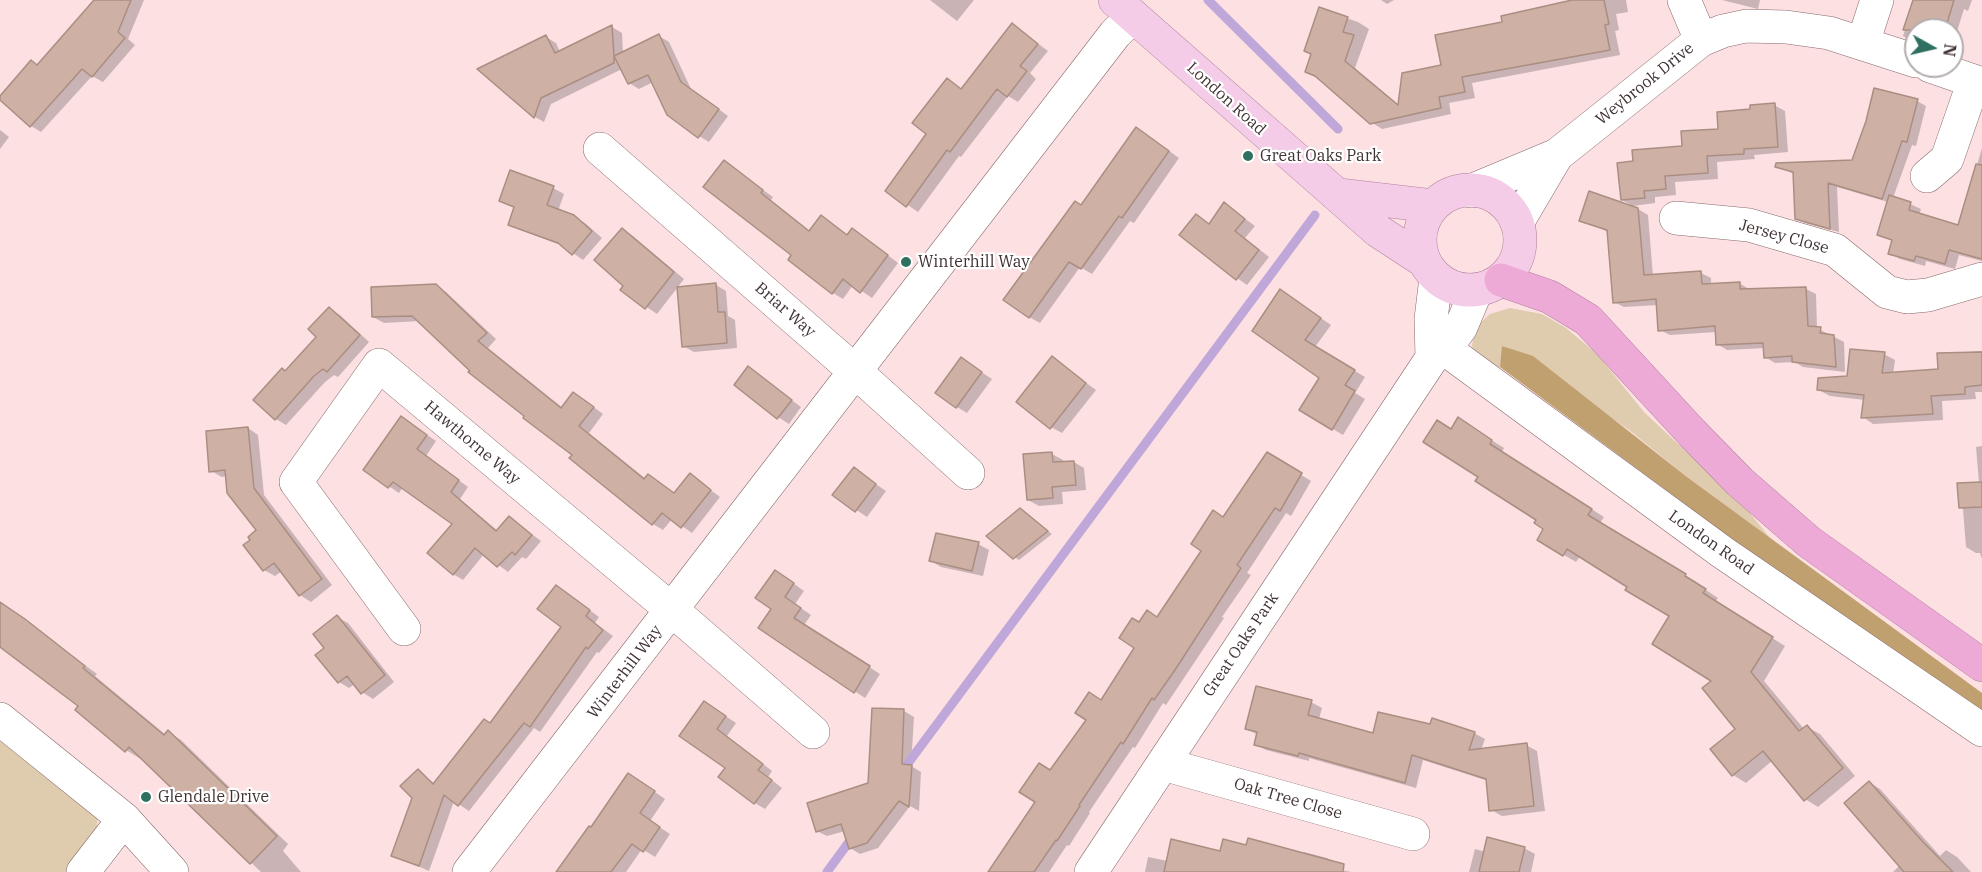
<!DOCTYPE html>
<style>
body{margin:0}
#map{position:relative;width:1982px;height:872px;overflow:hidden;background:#fce0e2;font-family:"IBM Plex Serif",serif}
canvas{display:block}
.north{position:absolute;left:1904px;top:18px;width:60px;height:60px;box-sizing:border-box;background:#fff;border:2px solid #b3adae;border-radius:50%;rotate:98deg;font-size:16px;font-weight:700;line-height:24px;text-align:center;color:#413334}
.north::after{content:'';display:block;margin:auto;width:21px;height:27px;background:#2f7060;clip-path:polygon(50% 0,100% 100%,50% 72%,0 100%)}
</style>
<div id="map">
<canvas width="1982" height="872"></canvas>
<div class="north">N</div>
</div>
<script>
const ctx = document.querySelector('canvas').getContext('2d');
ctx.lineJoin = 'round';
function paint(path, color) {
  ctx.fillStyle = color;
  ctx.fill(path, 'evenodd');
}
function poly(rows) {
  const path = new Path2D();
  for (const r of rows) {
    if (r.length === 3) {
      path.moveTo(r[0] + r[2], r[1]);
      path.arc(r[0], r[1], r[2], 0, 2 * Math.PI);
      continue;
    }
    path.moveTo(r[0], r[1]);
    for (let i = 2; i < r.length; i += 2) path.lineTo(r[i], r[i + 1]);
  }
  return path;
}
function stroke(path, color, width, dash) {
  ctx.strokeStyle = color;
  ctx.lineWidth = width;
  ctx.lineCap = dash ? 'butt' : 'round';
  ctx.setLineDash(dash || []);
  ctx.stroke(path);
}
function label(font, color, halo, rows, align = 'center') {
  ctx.font = font + ' "IBM Plex Serif",serif';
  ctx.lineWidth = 4.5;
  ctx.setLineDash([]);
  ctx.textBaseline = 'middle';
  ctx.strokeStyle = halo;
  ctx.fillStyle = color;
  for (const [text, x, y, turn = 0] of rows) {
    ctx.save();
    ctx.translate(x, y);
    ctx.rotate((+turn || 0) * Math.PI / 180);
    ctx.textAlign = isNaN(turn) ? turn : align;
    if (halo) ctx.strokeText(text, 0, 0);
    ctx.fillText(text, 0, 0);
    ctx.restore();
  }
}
paint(poly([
 [1510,308,1542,314,1566,328,1597,354,1644,412,1744,506,1770,538,1687,477,1628,429,1503,346,1500,367,1489,370,1478,364,1472,346,1475,328,1490,314],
 [0,729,98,813,96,838,71,872,0,872]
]), '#dfcbad');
paint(poly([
 [1502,346,1533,356,1687,477,1982,693,1982,721,1771,568,1500,367]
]), '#c1a070');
paint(poly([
 [96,0,144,0,128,39,135,45,103,82,92,76,41,132,31,126,0,98,32,62,39,66],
 [930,0,974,0,957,21],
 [1381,0,1394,0,1387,4],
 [1575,0,1626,0,1628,12,1616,14,1619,30,1615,31,1620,55,1472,83,1475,98,1449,103,1451,114,1382,129,1371,122,1317,78,1307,72,1313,54,1320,9,1358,22,1369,29,1355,68,1399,105,1504,23],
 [1722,0,1760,0,1758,9],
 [1914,0,1972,0,1968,11,1964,9,1952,47,1952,30,1916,30,1916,43,1903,36],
 [1013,25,1048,51,1030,73,1036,79,1018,102,1008,96,961,157,959,156,918,212,887,191,928,134,947,80,962,89],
 [612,27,622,33,623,53,659,36,669,42,691,89,728,116,709,142,699,136,653,82,639,89,629,83,622,69,551,104,544,122,535,117,480,69,546,37,556,43,560,52],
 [1917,101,1926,106,1916,146,1912,145,1893,198,1910,204,1921,209,1919,215,1959,227,1982,148,1982,261,1959,255,1955,269,1926,261,1925,266,1900,259,1890,253,1893,241,1879,234,1888,202,1837,187,1839,232,1805,223,1796,218,1794,174,1777,166,1854,161],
 [1774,105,1785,111,1788,152,1754,155,1755,159,1717,162,1718,179,1675,182,1676,195,1655,197,1655,203,1633,206,1622,200,1634,163,1683,147,1720,130,1752,111],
 [0,130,9,137,0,149],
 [1147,135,1179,158,1134,223,1130,221,1092,274,1080,267,1040,323,1029,317,1082,207],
 [724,162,773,197,771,200,811,232,822,217,849,236,853,230,863,236,898,263,872,298,853,285,843,299,833,293,793,255],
 [511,172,553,188,564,194,558,211,585,223,602,238,583,260,563,246,521,230,510,224,515,208,501,200],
 [1225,204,1255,226,1245,238,1269,257,1247,285,1237,278,1196,216,1210,224],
 [1638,209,1648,215,1653,276,1701,273,1711,278,1711,285,1739,283,1749,289,1806,289,1816,294,1817,328,1844,342,1845,372,1803,367,1795,362,1775,363,1765,357,1765,348,1727,350,1717,344,1717,332,1670,335,1660,330,1658,305,1624,307,1614,302,1608,232,1581,220],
 [622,230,633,236,684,279,657,314,622,290,625,286],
 [716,285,726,291,728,316,735,320,737,348,694,352,683,346],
 [435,286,446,292,496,339,488,348,563,408,584,400,603,414,589,433,646,479,649,476,675,494,690,475,720,497,692,533,672,519,663,530,653,524,571,458,574,455,472,370,420,321,384,323,373,317],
 [1281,291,1331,325,1315,347,1365,377,1355,393,1365,399,1343,435,1301,410,1321,378],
 [329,309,340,315,369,342,338,377,334,375,325,382,286,425,276,419,286,372,318,337],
 [1982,351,1982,392,1975,392,1976,399,1942,401,1943,420,1873,424,1863,417,1865,400,1830,396,1819,390,1848,377,1884,354,1895,360,1893,374,1939,371,1938,354],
 [1052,358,1096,390,1062,433,1051,427],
 [972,366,992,379,967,413,957,407],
 [748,368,801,407,789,424,778,417],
 [411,424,436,441,426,456,468,487,460,499,498,531,510,518,541,541,526,559,522,557,508,572,484,554,463,580,453,574,455,524,403,487,399,493,365,470],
 [1471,427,1504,448,1502,452,1604,517,1600,523,1698,583,1697,584,1718,598,1715,602,1785,646,1764,681,1804,729,1807,727,1820,734,1855,776,1818,807,1805,799,1773,760,1746,783,1733,775,1737,729,1713,681,1672,616,1581,555,1576,562,1564,555,1538,520,1480,476,1452,430],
 [248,428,258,435,264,495,332,585,311,602,300,595,282,571,275,576,264,570,258,531,227,476,222,477,211,471],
 [1982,446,1982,559,1980,553,1976,553,1966,547,1963,509,1960,507,1979,483,1976,447],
 [1052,454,1063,460,1063,463,1074,462,1084,468,1086,490,1062,492,1063,504,1039,506,1028,500],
 [1267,454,1311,481,1291,516,1286,513,1247,573,1251,575,1222,617,1224,618,1166,705,1163,703,1135,748,1133,747,1089,812,1090,813,1069,846,1067,845,1049,872,989,872,1037,802,1051,772,1102,702,1136,648,1140,624,1158,618],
 [854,469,886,491,867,517,834,495],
 [1025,513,1052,534,1019,560,1014,557],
 [978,544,989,550,983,576,941,567,931,561],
 [786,578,804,591,795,604,811,615,804,625,880,674,865,698,760,628,773,609],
 [557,586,599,617,595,623,613,636,599,653,597,652,540,732,534,728,469,811,454,801,429,871,392,855,414,797,418,771,435,784,492,725,563,627],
 [0,602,97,674,95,676,166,735,168,732,181,740,288,844,283,851,301,872,261,872,140,755,139,758,126,750,80,706,0,646],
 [337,617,348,623,394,682,373,699,362,692,355,684,349,688,339,682,326,648],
 [1311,702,1322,708,1319,719,1374,735,1474,733,1485,739,1481,750,1526,745,1537,751,1545,811,1502,816,1491,810,1488,781,1423,760,1416,788,1309,758,1309,761,1266,750,1255,744,1258,735,1247,729],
 [715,709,736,723,727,736,772,771,768,777,782,788,765,809,755,803,727,768,681,735],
 [904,711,914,717,911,766,921,772,919,811,910,806,878,848,860,854,850,848,845,831,827,836,817,831,870,784],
 [639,781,665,799,650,821,670,834,655,857,642,849,626,872,557,872,592,829],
 [1869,782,1880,789,1940,856,1946,850,1957,857,1971,872,1893,872,1900,865],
 [1247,847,1303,855,1304,852,1327,858,1338,864,1337,869,1351,872,1145,872,1148,857,1168,861],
 [1524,848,1535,854,1531,872,1469,872,1475,849,1486,852]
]), '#0003');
stroke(poly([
 [1208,0,1338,129],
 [900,774,1315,215],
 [827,872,854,835]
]), '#c0a7d9', 9);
const building = poly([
 [94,0,131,0,118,32,125,38,92,77,82,69,30,127,0,100,0,96,31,60,37,65,94,0],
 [1572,0,1604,0,1609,24,1605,25,1610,50,1462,77,1465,92,1439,97,1441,108,1370,124,1315,76,1305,72,1311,54,1304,51,1319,7,1348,17,1343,32,1354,35,1345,61,1398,105,1402,73,1441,65,1435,35,1502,22,1501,16,1572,0],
 [1913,0,1954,0,1945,30,1903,30,1913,0],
 [1012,23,1038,44,1020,66,1027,71,1007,97,997,89,950,152,947,150,906,207,885,191,926,134,912,123,947,78,961,89,1012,23],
 [612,25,614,56,659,34,681,82,719,109,698,138,667,115,648,75,628,84,614,56,614,63,541,98,534,118,477,69,546,35,555,53,612,25],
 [1874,88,1918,99,1907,142,1902,141,1882,199,1828,183,1830,229,1795,219,1793,172,1775,167,1776,163,1852,160,1866,121,1874,88],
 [1775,103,1778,147,1744,149,1744,154,1707,156,1708,173,1665,176,1666,189,1644,191,1645,198,1621,200,1617,163,1633,161,1632,150,1682,146,1681,131,1718,129,1717,112,1750,109,1750,105,1775,103],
 [1136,127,1169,151,1122,218,1119,216,1081,269,1069,262,1029,318,1003,300,1075,201,1081,205,1136,127],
 [724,160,763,190,761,193,809,231,821,215,847,235,852,228,888,255,860,293,843,279,832,294,788,260,791,255,703,187,724,160],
 [1976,164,1982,165,1982,259,1949,250,1945,264,1916,256,1914,261,1888,254,1892,240,1877,235,1889,195,1911,202,1909,210,1958,225,1976,164],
 [510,170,554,186,547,205,574,215,592,231,572,255,558,243,508,225,514,207,499,201,510,170],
 [1589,191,1638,208,1644,275,1701,271,1702,284,1740,282,1740,289,1806,287,1808,326,1821,327,1820,333,1834,335,1836,367,1792,362,1792,356,1764,358,1763,343,1716,345,1715,326,1658,331,1656,299,1613,303,1607,230,1579,221,1589,191],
 [1224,202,1245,219,1235,231,1259,250,1236,280,1179,235,1196,214,1209,224,1224,202],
 [622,228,674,272,645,309,620,290,623,286,594,260,622,228],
 [716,283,718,312,725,312,727,343,682,347,677,287,716,283],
 [436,284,487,333,478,341,561,408,573,392,594,407,579,426,644,479,648,474,674,493,690,473,711,490,681,528,662,513,652,525,569,458,572,455,523,418,524,416,468,372,470,371,412,316,372,317,371,287,436,284],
 [1280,289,1321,318,1305,340,1355,370,1345,385,1355,391,1332,430,1299,410,1319,378,1252,331,1280,289],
 [329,307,360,335,327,372,323,369,314,376,275,420,253,400,282,368,285,371,316,337,308,329,329,307],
 [1850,349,1885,352,1882,373,1938,369,1937,353,1982,352,1982,385,1965,387,1965,394,1931,396,1933,414,1861,418,1864,395,1817,390,1818,378,1847,376,1850,349],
 [1052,356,1086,383,1050,429,1016,402,1052,356],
 [961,357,982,372,956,408,935,393,961,357],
 [748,366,792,400,777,419,734,385,748,366],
 [401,416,427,435,417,449,459,480,451,492,496,531,509,516,532,535,515,555,512,552,497,567,475,548,453,575,427,553,452,524,393,482,388,488,363,470,401,416],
 [1458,417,1492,440,1490,444,1592,509,1588,515,1686,574,1685,576,1706,589,1703,593,1773,637,1751,672,1799,731,1807,725,1843,768,1804,801,1763,751,1732,776,1710,749,1735,729,1702,688,1711,681,1652,644,1669,616,1625,590,1627,587,1567,549,1563,556,1537,540,1543,529,1534,523,1536,520,1475,481,1478,477,1423,442,1437,420,1451,429,1458,417],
 [248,427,254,488,322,579,299,596,274,563,263,571,243,545,250,540,248,537,256,530,227,493,225,470,209,472,206,431,248,427],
 [1052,452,1053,462,1074,461,1076,485,1052,487,1053,498,1027,500,1023,454,1052,452],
 [1267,452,1302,473,1280,511,1275,508,1237,565,1241,568,1175,670,1154,700,1152,698,1123,744,1121,742,1079,805,1080,806,1057,841,1056,840,1034,872,988,872,1035,802,1019,792,1039,763,1050,770,1086,720,1075,713,1089,692,1101,700,1134,648,1119,638,1132,618,1139,622,1147,610,1157,617,1201,551,1191,544,1213,510,1223,517,1267,452],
 [854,467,876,484,855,512,832,495,854,467],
 [1982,482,1982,507,1959,508,1957,483,1982,482],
 [1020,508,1048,531,1013,559,986,536,1020,508],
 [936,533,979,542,972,571,929,561,936,533],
 [775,570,794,583,785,597,801,608,794,618,870,666,854,693,758,628,771,609,755,598,775,570],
 [556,585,590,610,586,616,603,630,588,649,586,647,530,727,524,723,458,806,444,795,419,866,391,856,412,798,400,786,418,769,433,784,484,719,490,723,561,627,537,609,556,585],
 [0,602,25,619,85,666,83,668,164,735,168,730,277,836,250,864,129,747,125,752,75,710,78,706,0,647,0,602],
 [337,615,385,675,361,694,347,676,338,683,315,655,324,648,313,634,337,615],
 [1256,686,1312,700,1308,715,1373,733,1378,712,1430,724,1432,718,1475,732,1469,750,1527,743,1534,806,1489,811,1486,779,1412,755,1405,783,1299,753,1298,756,1254,745,1257,732,1245,729,1256,686],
 [704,701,726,716,717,729,763,764,758,770,772,780,754,804,718,777,725,768,679,736,704,701],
 [872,708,904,709,902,764,912,765,909,807,899,801,867,843,849,849,841,824,816,832,807,803,868,783,872,708],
 [628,773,655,791,640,813,660,827,643,852,632,844,611,872,556,872,589,826,591,827,628,773],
 [1869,781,1923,842,1953,872,1904,872,1844,803,1869,781],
 [1487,837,1525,847,1519,872,1479,872,1487,837],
 [1248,838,1344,864,1343,872,1164,872,1171,839,1220,851,1223,839,1246,845,1248,838]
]);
paint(building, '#ceb1a4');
stroke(building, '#aa8e82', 1.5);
const minor = poly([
 [1684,0,1701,40],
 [1863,43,1877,0],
 [1930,66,1982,84],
 [600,149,856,372,968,473],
 [1927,176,1947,159,1974,81],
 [1471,191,1557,155,1701,40,1723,31,1746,26,1786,27,1829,33,1916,61],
 [1676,218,1749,225,1835,250,1887,292,1907,297,1928,295,1982,279],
 [1517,223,1557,155],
 [1445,349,1722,552,1982,730],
 [1432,358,1431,319,1436,278],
 [404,629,296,482,379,365,672,610,813,732],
 [0,719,124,819,172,872],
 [1163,764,1413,834],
 [83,872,124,819],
 [469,872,1115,34,1133,16],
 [1091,872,1432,358,1445,349,1461,327,1476,291]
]);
const major = poly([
 [1115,0,1378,231,1424,261],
 [1470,240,50],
 [1339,195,1433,206]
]);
const highway = poly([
 [1501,280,1550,297,1588,320,1692,433,1740,482,1809,542,1982,665]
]);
stroke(minor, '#87696c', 34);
stroke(major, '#b1809e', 34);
stroke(highway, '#b1809e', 34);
stroke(minor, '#fff', 33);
stroke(major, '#f5cce7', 33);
stroke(highway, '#eeaad7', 33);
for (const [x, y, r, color] of [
 [1248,156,6,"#2f7060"],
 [906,262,6,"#2f7060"],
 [146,797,6,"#2f7060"]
]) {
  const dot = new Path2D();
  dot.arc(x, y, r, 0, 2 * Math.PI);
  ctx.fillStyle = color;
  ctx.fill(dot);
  stroke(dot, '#fff', 2);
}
label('16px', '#413334', '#fff', [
 ["Weybrook Drive",1645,84,-39],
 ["London Road",1226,99,42],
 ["Jersey Close",1784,237,15],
 ["Briar Way",785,310,41],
 ["Hawthorne Way",472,443,40],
 ["London Road",1711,543,35],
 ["Great Oaks Park",1241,645,-56],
 ["Winterhill Way",625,672,-53],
 ["Oak Tree Close",1288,799,16]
]);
label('16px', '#413334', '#fff', [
 ["Great Oaks Park",1260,156],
 ["Winterhill Way",918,262],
 ["Glendale Drive",158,797]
], 'left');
</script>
